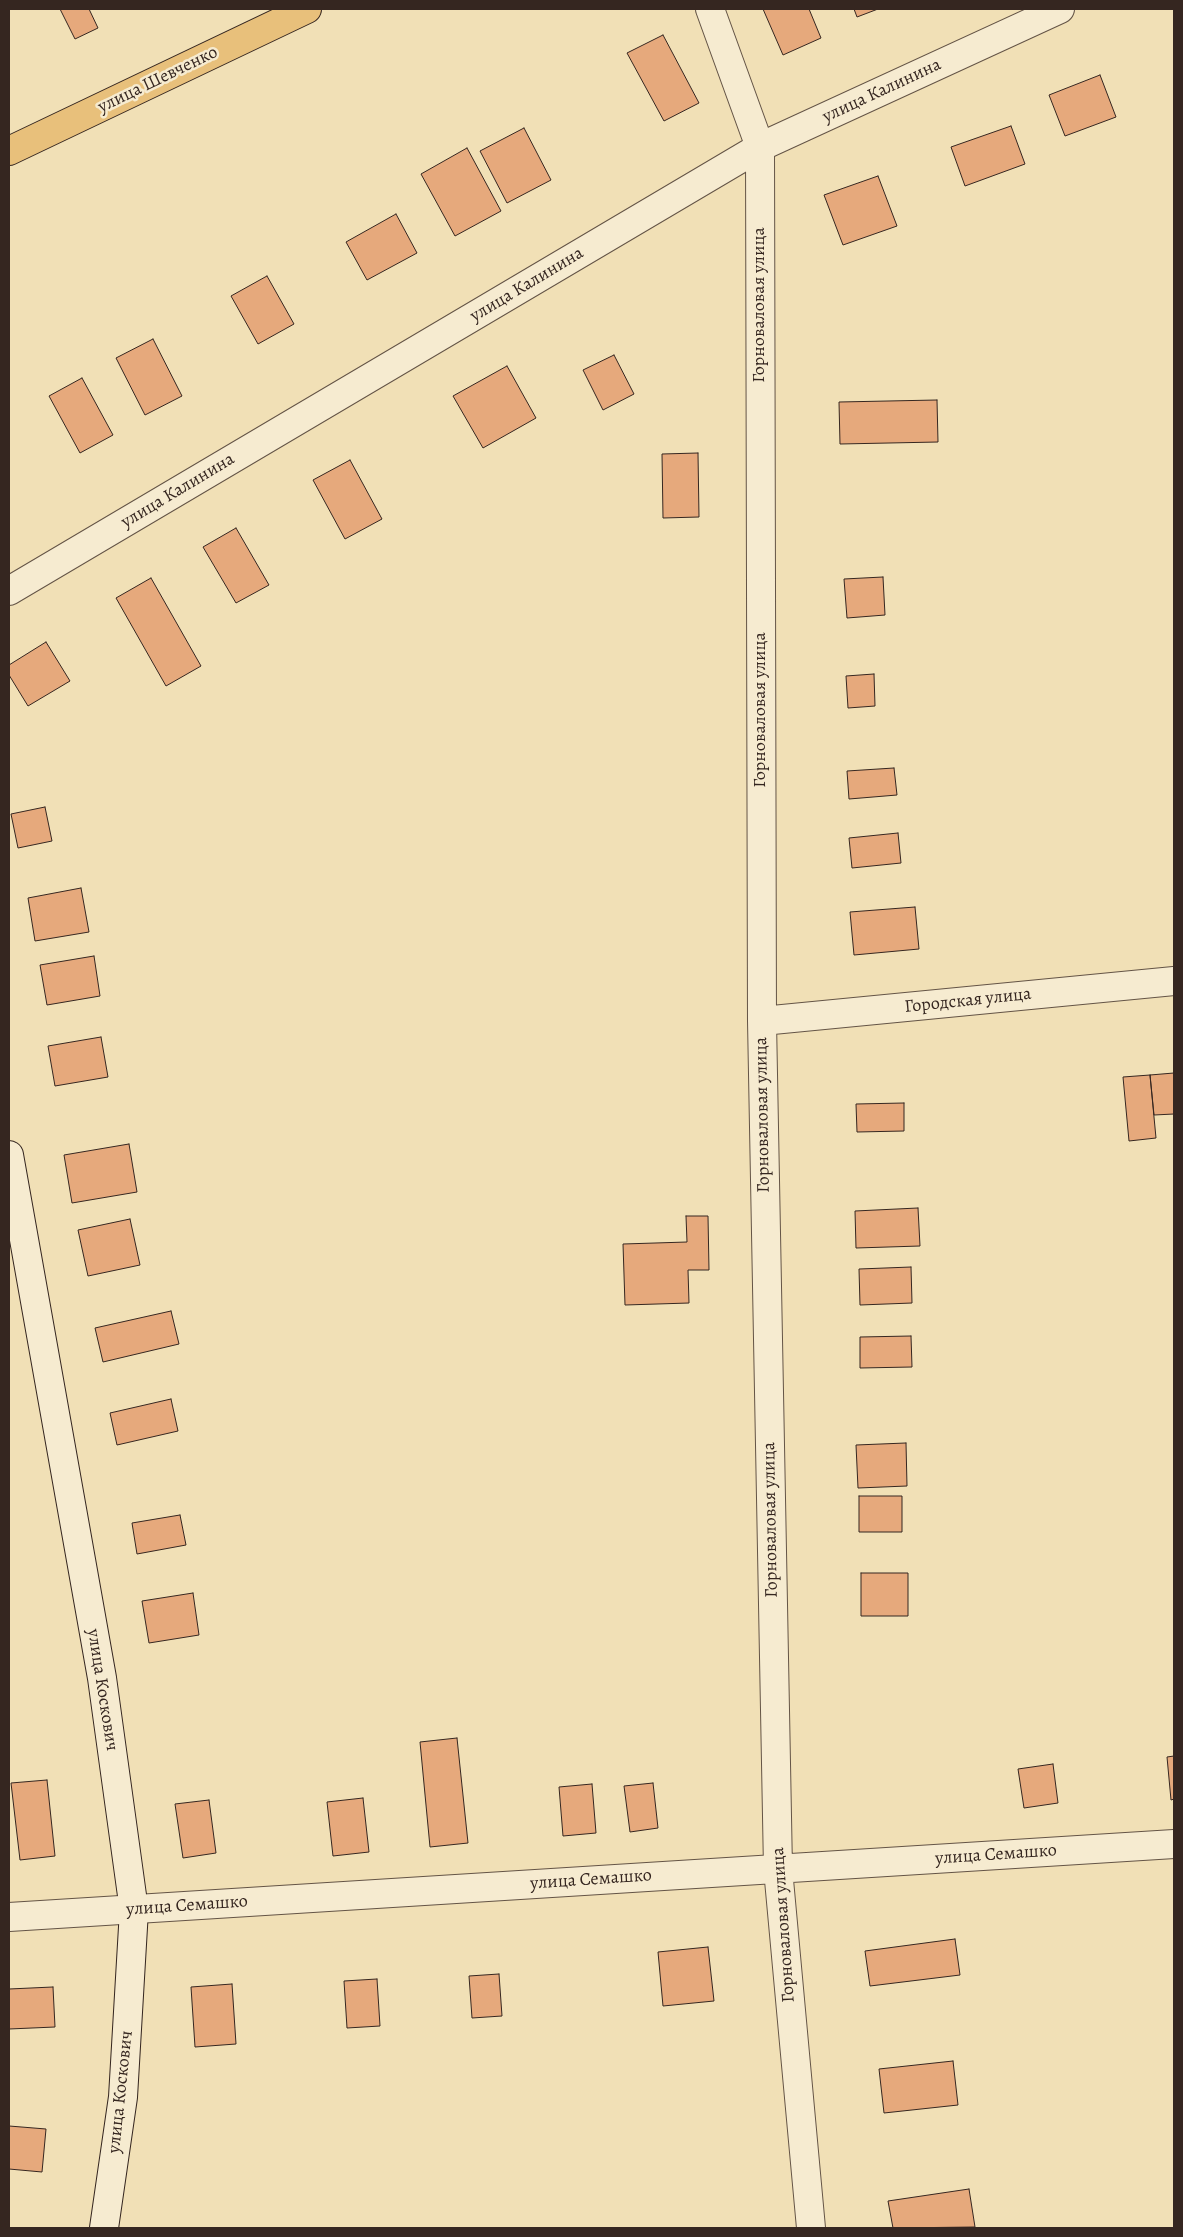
<!DOCTYPE html>
<meta charset="utf-8">
<style>
body{margin:0}
#map{position:relative;width:1183px;height:2237px;overflow:hidden;background:#f1e0b6;font-family:Alegreya,serif}
canvas{display:block}
.frame{position:absolute;inset:0;border:10px solid #352620;pointer-events:none}
</style>
<div id="map">
<canvas width="1183" height="2237"></canvas>
<div class="frame"></div>
</div>
<script>
const ctx = document.querySelector('canvas').getContext('2d');
ctx.lineJoin = 'round';
function paint(path, color) {
  ctx.fillStyle = color;
  ctx.fill(path, 'evenodd');
}
function poly(rows) {
  const path = new Path2D();
  for (const r of rows) {
    path.moveTo(r[0], r[1]);
    for (let i = 2; i < r.length; i += 2) path.lineTo(r[i], r[i + 1]);
  }
  return path;
}
function stroke(path, color, width, dash) {
  ctx.strokeStyle = color;
  ctx.lineWidth = width;
  ctx.lineCap = dash ? 'butt' : 'round';
  ctx.setLineDash(dash || []);
  ctx.stroke(path);
}
function label(font, color, halo, rows, align = 'center') {
  ctx.font = font + ' Alegreya,serif';
  ctx.lineWidth = 5;
  ctx.setLineDash([]);
  ctx.textBaseline = 'middle';
  ctx.strokeStyle = halo;
  ctx.fillStyle = color;
  for (const [text, x, y, turn = 0] of rows) {
    ctx.save();
    ctx.translate(x, y);
    ctx.rotate((+turn || 0) * Math.PI / 180);
    ctx.textAlign = isNaN(turn) ? turn : align;
    if (halo) ctx.strokeText(text, 0, 0);
    ctx.fillText(text, 0, 0);
    ctx.restore();
  }
}
const building = poly([
 [60,9,89,9,98,28,75,39,60,9],
 [763,9,809,9,821,38,783,55,763,9],
 [854,9,878,9,857,17,854,9],
 [663,35,699,103,664,121,627,53,663,35],
 [1100,75,1116,117,1065,136,1049,95,1100,75],
 [1011,126,1025,164,965,186,951,147,1011,126],
 [524,128,551,180,507,203,480,151,524,128],
 [467,148,501,211,455,236,421,174,467,148],
 [878,176,897,226,843,245,824,195,878,176],
 [396,214,417,253,367,280,346,242,396,214],
 [267,276,294,324,258,344,231,296,267,276],
 [153,339,182,396,145,415,116,358,153,339],
 [614,355,634,394,603,410,583,370,614,355],
 [507,366,536,418,483,448,453,396,507,366],
 [82,378,113,435,80,453,49,396,82,378],
 [937,400,938,442,840,444,839,402,937,400],
 [698,453,699,517,663,518,662,454,698,453],
 [350,460,382,519,345,539,313,480,350,460],
 [236,528,269,585,236,603,203,547,236,528],
 [883,577,885,615,847,618,844,579,883,577],
 [151,578,201,666,166,686,116,598,151,578],
 [46,642,70,681,28,706,9,675,9,665,46,642],
 [874,674,875,706,848,708,846,676,874,674],
 [894,768,897,795,849,799,847,771,894,768],
 [45,807,52,841,18,848,11,814,45,807],
 [898,833,901,863,852,868,849,838,898,833],
 [81,888,89,932,35,941,28,898,81,888],
 [915,907,919,949,854,955,850,912,915,907],
 [94,956,100,996,47,1005,40,965,94,956],
 [101,1037,108,1077,55,1086,48,1046,101,1037],
 [1174,1073,1174,1114,1154,1115,1150,1075,1174,1073],
 [1150,1075,1156,1138,1129,1141,1123,1077,1150,1075],
 [904,1103,904,1131,857,1132,856,1104,904,1103],
 [129,1144,137,1192,72,1203,64,1155,129,1144],
 [918,1208,920,1246,856,1248,855,1211,918,1208],
 [686,1216,708,1216,709,1270,688,1270,689,1303,625,1305,623,1244,687,1242,686,1216],
 [130,1219,140,1265,88,1276,78,1230,130,1219],
 [911,1267,912,1303,860,1305,859,1269,911,1267],
 [171,1311,179,1344,103,1362,95,1328,171,1311],
 [911,1336,912,1367,860,1368,860,1337,911,1336],
 [171,1399,178,1431,117,1445,110,1413,171,1399],
 [906,1443,907,1486,858,1488,856,1445,906,1443],
 [859,1496,902,1496,902,1532,859,1532,859,1496],
 [180,1515,186,1545,137,1554,132,1523,180,1515],
 [861,1573,908,1573,908,1616,861,1616,861,1573],
 [193,1593,199,1635,149,1643,142,1601,193,1593],
 [457,1738,468,1843,430,1847,420,1742,457,1738],
 [1174,1756,1174,1799,1171,1800,1167,1757,1174,1756],
 [1053,1764,1058,1803,1024,1808,1018,1769,1053,1764],
 [47,1780,55,1856,20,1860,11,1783,47,1780],
 [653,1783,658,1828,630,1832,624,1786,653,1783],
 [592,1784,596,1833,563,1836,559,1787,592,1784],
 [363,1798,369,1852,333,1856,327,1802,363,1798],
 [209,1800,216,1853,183,1858,175,1804,209,1800],
 [955,1939,960,1975,870,1986,865,1951,955,1939],
 [708,1947,714,2001,663,2006,658,1952,708,1947],
 [499,1974,502,2016,472,2018,469,1976,499,1974],
 [377,1979,380,2026,347,2028,344,1981,377,1979],
 [232,1984,236,2044,195,2047,191,1987,232,1984],
 [53,1987,55,2027,9,2029,9,1989,53,1987],
 [953,2061,958,2105,884,2113,879,2069,953,2061],
 [9,2126,46,2129,42,2172,9,2169,9,2126],
 [969,2189,975,2227,893,2228,888,2201,969,2189]
]);
paint(building, '#e6a97c');
stroke(building, '#352620', 1);
const street = poly([
 [710,9,760,147,762,1021,778,1869,811,2228],
 [9,591,760,147,1060,9],
 [762,1021,1174,981],
 [9,1917,1174,1844]
]);
const secondary = poly([
 [9,1155,102,1678,134,1910,123,2097,104,2228]
]);
const primary = poly([
 [9,151,307,9]
]);
stroke(street, '#645446', 30);
stroke(secondary, '#352620', 30);
stroke(primary, '#352620', 30);
stroke(street, '#f6ebd0', 28);
stroke(secondary, '#f6ebd0', 28);
stroke(primary, '#e8c07b', 28);
label('18px', '#352620', '#f6ebd0', [
 ["улица Шевченко",158,80,-26],
 ["улица Калинина",882,91,-25],
 ["улица Калинина",527,285,-31],
 ["Горноваловая улица",760,305,-90],
 ["улица Калинина",178,491,-31],
 ["Горноваловая улица",761,710,-90],
 ["Городская улица",968,1001,-6],
 ["Горноваловая улица",763,1115,-91],
 ["Горноваловая улица",771,1520,-91],
 ["улица Коскович",102,1690,81],
 ["улица Семашко",996,1855,-4],
 ["улица Семашко",591,1880,-4],
 ["улица Семашко",187,1906,-4],
 ["Горноваловая улица",784,1925,-94],
 ["улица Коскович",121,2092,-84]
]);
</script>
